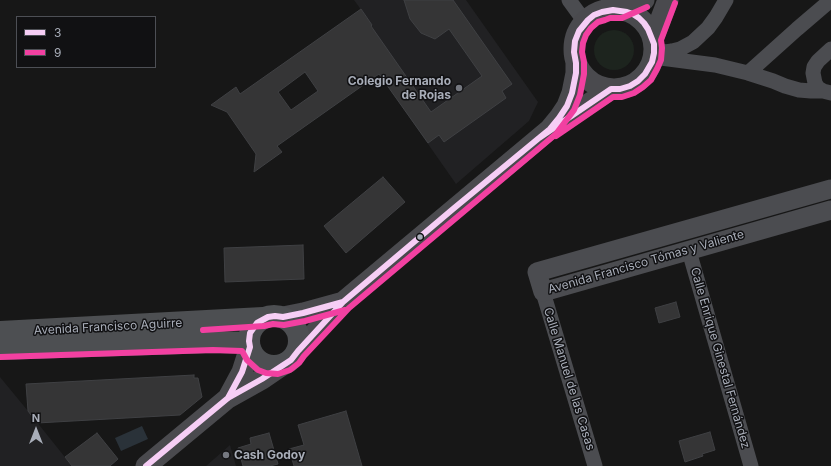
<!DOCTYPE html>
<meta charset="utf-8">
<style>
body{margin:0}
#map{position:relative;width:831px;height:466px;overflow:hidden;background:#171717;font-family:Inter,sans-serif}
canvas{display:block}
.legend{position:absolute;left:16px;top:16px;width:140px;height:52px;box-sizing:border-box;background:#111113;border:1px solid #4d4f55;margin:0;padding:5px 7px;list-style:none;font-size:12px;color:#a8adb8}
.legend li{display:flex;align-items:center;gap:8px;height:20px}
.legend b{width:20px;border:1px solid #4d4f55}
.north{position:absolute;left:16px;top:410px;width:40px;height:40px;-webkit-text-stroke:3px #111113;paint-order:stroke;rotate:0deg;font-size:11px;font-weight:700;line-height:16px;text-align:center;color:#a8adb8}
.north::after{content:'';display:block;margin:auto;width:14px;height:18px;background:#a8adb8;clip-path:polygon(50% 0,100% 100%,50% 72%,0 100%)}
</style>
<div id="map">
<canvas width="831" height="466"></canvas>
<ul class="legend">
<li><b style="height:5px;background:#f6cef5"></b>3</li>
<li><b style="height:5px;background:#f240a1"></b>9</li>
</ul>
<div class="north">N</div>
</div>
<script>
const ctx = document.querySelector('canvas').getContext('2d');
ctx.lineJoin = 'round';
function paint(path, color) {
  ctx.fillStyle = color;
  ctx.fill(path, 'evenodd');
}
function poly(rows) {
  const path = new Path2D();
  for (const r of rows) {
    if (r.length === 3) {
      path.moveTo(r[0] + r[2], r[1]);
      path.arc(r[0], r[1], r[2], 0, 2 * Math.PI);
      continue;
    }
    path.moveTo(r[0], r[1]);
    for (let i = 2; i < r.length; i += 2) path.lineTo(r[i], r[i + 1]);
  }
  return path;
}
function stroke(path, color, width, dash) {
  ctx.strokeStyle = color;
  ctx.lineWidth = width;
  ctx.lineCap = dash ? 'butt' : 'round';
  ctx.setLineDash(dash || []);
  ctx.stroke(path);
}
function label(font, color, halo, rows, align = 'center') {
  ctx.font = font + ' Inter,sans-serif';
  ctx.lineWidth = 3;
  ctx.setLineDash([]);
  ctx.textBaseline = 'middle';
  ctx.strokeStyle = halo;
  ctx.fillStyle = color;
  for (const [text, x, y, turn = 0] of rows) {
    ctx.save();
    ctx.translate(x, y);
    ctx.rotate((+turn || 0) * Math.PI / 180);
    ctx.textAlign = isNaN(turn) ? turn : align;
    if (halo) ctx.strokeText(text, 0, 0);
    ctx.fillText(text, 0, 0);
    ctx.restore();
  }
}
paint(poly([
 [354,0,466,0,538,102,529,121,456,184,379,74,395,62,366,29,372,25],
 [0,377,28,411,72,466,0,466],
 [230,445,236,466,206,466]
]), '#212123');
paint(poly([
 [614,50,20]
]), '#1d241e');
paint(poly([
 [142,426,148,439,121,451,115,438]
]), '#2a3239');
const building = poly([
 [404,0,453,0,512,84,502,91,506,98,444,142,439,135,428,143,379,74,277,146,282,152,254,172,256,154,227,112,211,105,236,87,240,94,361,9,372,25,371,26,431,112,482,76,449,29,435,39,421,33,410,19,404,0],
 [305,72,318,91,291,110,278,92,305,72],
 [383,177,405,202,346,253,324,226,383,177],
 [303,245,304,279,225,282,224,248,303,245],
 [676,302,680,317,659,323,655,308,676,302],
 [194,375,194,378,198,378,202,397,180,415,37,423,28,411,26,384,194,375],
 [346,411,362,466,294,466,289,449,304,445,298,425,346,411],
 [710,432,715,450,702,454,703,456,685,462,679,441,710,432],
 [97,433,118,459,110,466,72,466,65,457,97,433],
 [269,433,278,464,270,466,243,466,238,448,251,444,250,438,269,433]
]);
paint(building, '#353536');
stroke(building, '#3f4043', 1);
stroke(poly([
 [569,0,585,22],
 [659,50,665,52,672,51,680,49,693,42,708,28,716,17,726,0],
 [653,57,715,65,748,73,773,81,785,86,799,90,811,91,823,91,831,93],
 [748,73,797,29,831,0],
 [823,91,818,88,815,83,813,73,814,67,818,61,831,49],
 [689,251,751,466],
 [543,292,595,466]
]), '#4b4c50', 15);
stroke(poly([
 [831,189,537,272,543,292,831,210]
]), '#4b4c50', 19);
stroke(poly([
 [614,49,40],
 [620,10,644,0],
 [653,39,668,0],
 [558,124,611,89],
 [283,317,303,313,343,302],
 [298,351,343,302,550,129,559,118,567,106,572,93,576,73,576,63],
 [228,398,242,372,250,347],
 [146,466,228,398,262,379,284,364]
]), '#4a4a4e', 21);
stroke(poly([
 [274,341,25],
 [0,332,263,318],
 [0,349,213,342,249,343]
]), '#4d4f52', 22);
stroke(poly([
 [613,10,627,12,633,14,639,18,644,23,648,29,654,44,654,53,652,62,645,74,638,81,630,86,620,89,611,89,539,138,550,129,559,118,567,106,572,93,576,73,576,63,574,52,575,41,579,31,588,20,594,15,602,12,613,10],
 [228,398,242,372,250,347,249,341,250,333,257,323,268,317,275,316,283,317,303,313,343,302],
 [146,466,228,398,262,379,291,360,298,351,343,302,453,209,539,138]
]), '#f6cef5', 6);
stroke(poly([
 [556,136,613,97,622,97,634,93,643,87,651,80,657,69,661,60,662,48,661,40,675,3],
 [203,330,264,326,273,324,284,325,305,321,345,310],
 [0,357,213,350,242,351,247,360,258,370,266,373,278,374,290,370,299,363,304,356,349,308,556,134,574,110,580,95,584,74,584,62,582,52,583,43,586,35,591,28,598,22,605,20,610,18,622,18,647,7]
]), '#f240a1', 6);
for (const [x, y, r, color] of [
 [459,88,4,"#757880"],
 [420,237,3.5,"#a8adb8"],
 [226,455,4,"#757880"]
]) {
  const dot = new Path2D();
  dot.arc(x, y, r, 0, 2 * Math.PI);
  ctx.fillStyle = color;
  ctx.fill(dot);
  stroke(dot, '#111113', 1.5);
}
label('bold 12px', '#a8adb8', '#111113', [
 ["Colegio Fernando",451,81],
 ["de Rojas",451,95],
 ["Cash Godoy",234,455,"left"]
], 'right');
label('12px', '#a8adb8', '#111113', [
 ["Avenida Francisco Tómas y Valiente",646,262,-16],
 ["Avenida Francisco Aguirre",108,327,-3],
 ["Calle Enrique Ginestal Fernández",720,358,74],
 ["Calle Manuel de las Casas",569,379,73]
]);
</script>
